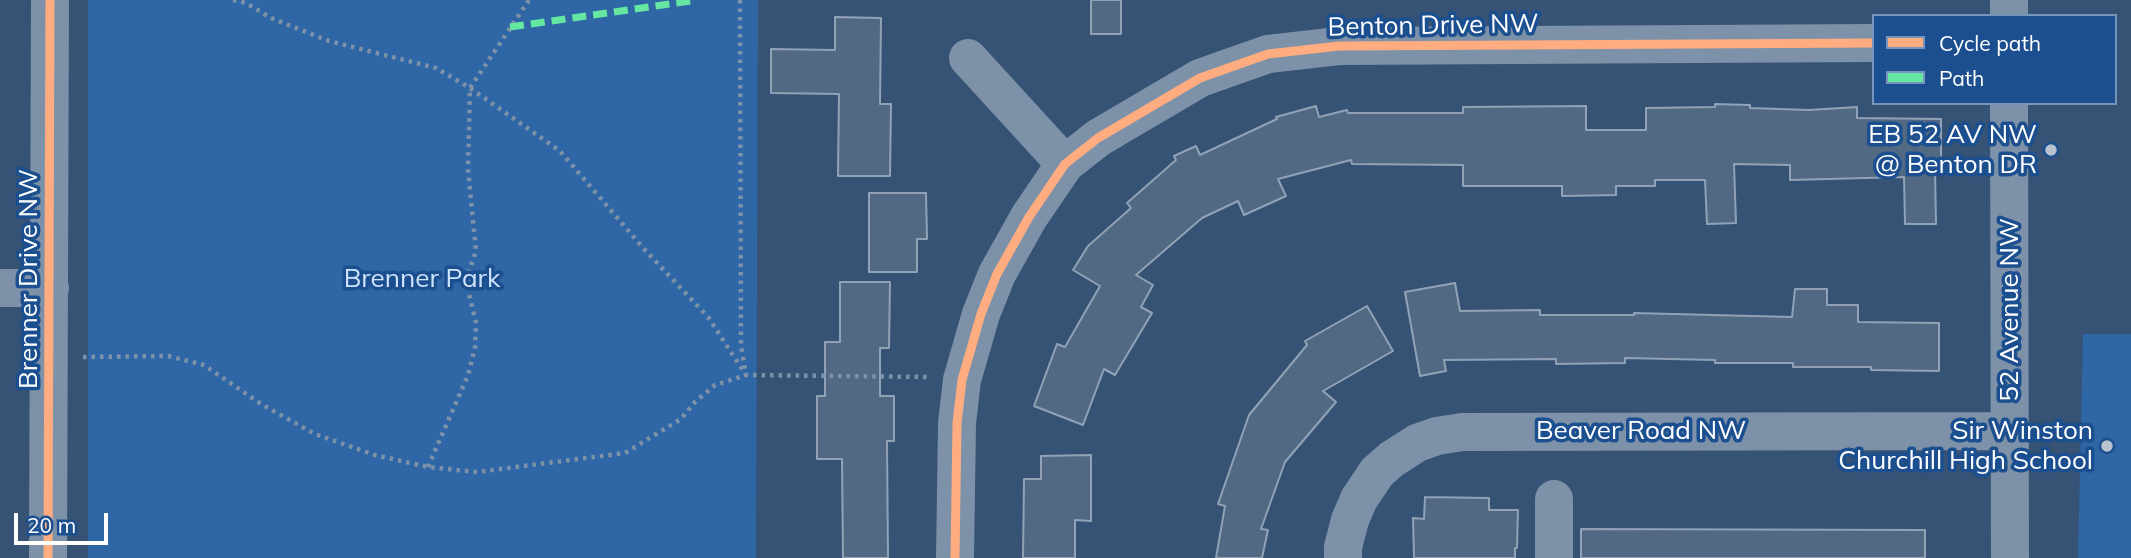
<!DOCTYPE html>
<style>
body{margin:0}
#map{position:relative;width:2131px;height:558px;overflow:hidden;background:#365274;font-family:Mulish,sans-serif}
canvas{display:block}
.legend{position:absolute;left:1872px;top:14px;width:245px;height:91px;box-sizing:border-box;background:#1b4f8f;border:2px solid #7695bc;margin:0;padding:9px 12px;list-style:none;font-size:21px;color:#fff}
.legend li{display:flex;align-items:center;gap:14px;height:35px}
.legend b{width:35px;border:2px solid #7695bc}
.scale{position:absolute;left:14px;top:513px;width:94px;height:32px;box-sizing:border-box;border:4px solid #fff;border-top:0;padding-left:9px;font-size:21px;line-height:24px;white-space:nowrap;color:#fff;-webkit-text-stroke:5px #1b4f8f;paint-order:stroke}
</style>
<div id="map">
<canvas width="2131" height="558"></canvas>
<ul class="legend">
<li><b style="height:9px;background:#ffac80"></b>Cycle path</li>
<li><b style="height:9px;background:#66e7a1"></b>Path</li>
</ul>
<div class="scale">20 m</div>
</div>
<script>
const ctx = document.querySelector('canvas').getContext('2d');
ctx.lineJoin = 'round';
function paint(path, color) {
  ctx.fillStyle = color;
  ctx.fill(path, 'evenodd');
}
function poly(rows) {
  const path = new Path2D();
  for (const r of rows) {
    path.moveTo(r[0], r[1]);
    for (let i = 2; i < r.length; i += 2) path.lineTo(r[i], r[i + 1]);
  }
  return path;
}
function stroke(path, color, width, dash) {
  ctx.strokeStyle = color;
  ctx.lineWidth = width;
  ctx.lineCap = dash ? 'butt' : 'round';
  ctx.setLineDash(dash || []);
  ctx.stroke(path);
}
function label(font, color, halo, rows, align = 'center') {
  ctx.font = font + ' Mulish,sans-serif';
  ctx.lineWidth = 7;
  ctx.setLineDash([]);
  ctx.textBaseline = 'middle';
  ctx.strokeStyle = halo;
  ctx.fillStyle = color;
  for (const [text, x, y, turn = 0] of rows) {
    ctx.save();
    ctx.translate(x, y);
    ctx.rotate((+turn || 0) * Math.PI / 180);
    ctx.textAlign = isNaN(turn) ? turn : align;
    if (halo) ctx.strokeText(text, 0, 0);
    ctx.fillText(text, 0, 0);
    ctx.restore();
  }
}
paint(poly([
 [88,0,758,0,756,558,88,558],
 [2083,334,2131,334,2131,558,2078,558]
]), '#2f66a5');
const building = poly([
 [1091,0,1121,0,1121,34,1091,34,1091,0],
 [835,17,881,18,880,104,891,104,890,176,838,176,839,94,771,93,771,49,835,50,835,17],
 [1715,104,1750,105,1750,108,1809,110,1857,107,1857,118,1941,119,1941,169,1935,169,1936,224,1905,224,1904,177,1790,180,1790,165,1734,164,1736,223,1707,224,1705,180,1655,180,1655,186,1616,186,1616,195,1562,196,1562,186,1463,186,1463,165,1352,164,1351,160,1278,179,1286,196,1244,215,1238,201,1202,218,1136,275,1153,285,1141,307,1152,313,1115,375,1104,369,1083,425,1034,406,1057,344,1065,347,1100,286,1073,270,1088,246,1131,208,1127,203,1176,160,1174,156,1196,146,1200,155,1277,119,1276,117,1316,106,1319,117,1347,110,1348,113,1463,113,1463,107,1586,106,1586,130,1646,130,1646,108,1715,107,1715,104],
 [869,193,926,193,927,239,917,239,917,272,869,272,869,193],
 [840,282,890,282,889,348,880,348,880,396,894,396,894,441,887,441,888,558,843,558,842,459,817,459,817,396,825,396,825,342,840,342,840,282],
 [1455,283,1460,311,1540,310,1540,315,1634,315,1634,313,1792,317,1795,289,1827,289,1827,305,1858,305,1858,322,1939,323,1939,371,1871,370,1871,367,1793,367,1793,363,1715,363,1715,360,1625,358,1625,363,1556,364,1556,359,1444,360,1446,371,1420,376,1405,292,1455,283],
 [1367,306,1393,351,1323,391,1336,402,1285,462,1261,529,1268,530,1262,558,1216,558,1225,506,1218,504,1249,415,1307,345,1305,341,1367,306],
 [1091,455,1091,521,1075,520,1075,558,1023,558,1024,479,1041,479,1041,456,1091,455],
 [1425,497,1489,498,1489,510,1518,510,1517,548,1515,548,1515,558,1414,558,1413,518,1424,519,1425,497],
 [1581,529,1925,530,1925,558,1581,558,1581,529]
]);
paint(building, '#526984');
stroke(building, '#92a2b6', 2);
stroke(poly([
 [740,0,741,345,746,375,930,377],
 [83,357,168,356,204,365,261,404,315,434,375,455,428,467,477,472,625,453,681,419,695,402,715,385,746,375,708,317,644,249,560,151,470,88,436,68,329,41,271,18,246,3,233,0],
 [428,467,468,375,475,348,476,322,469,294,469,271,476,251,468,169,470,88,529,0]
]), '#7d92a8', 4.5, [3.5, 5]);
stroke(poly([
 [2009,0,2009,16],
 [968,58,1065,164],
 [2009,103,2010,558],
 [0,288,50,288],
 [48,558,50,0],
 [955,558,957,423,962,380,981,314,997,274,1029,217,1065,164,1098,138,1200,78,1268,54,1339,46,1874,43],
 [1343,558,1343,547,1350,520,1359,499,1377,472,1392,459,1417,443,1437,436,1462,432,2010,431],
 [1554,558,1554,499]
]), '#7d92a8', 38);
stroke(poly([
 [510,27,697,0]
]), '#66e7a1', 7, [14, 7]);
stroke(poly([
 [48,558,50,0],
 [955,558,957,423,962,380,981,314,997,274,1029,217,1065,164,1098,138,1200,78,1268,54,1339,46,1874,43]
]), '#ffac80', 9);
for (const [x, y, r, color] of [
 [2051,150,7,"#b9c2ce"],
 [2107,446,7,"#b9c2ce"]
]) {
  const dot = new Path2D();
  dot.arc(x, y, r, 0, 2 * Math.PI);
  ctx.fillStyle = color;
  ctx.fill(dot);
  stroke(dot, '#1b4f8f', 2.5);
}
label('26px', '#fff', '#1b4f8f', [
 ["Benton Drive NW",1433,26,-1],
 ["Brenner Drive NW",29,279,-90],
 ["52 Avenue NW",2010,310,-90],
 ["Beaver Road NW",1641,431]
]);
label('26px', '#fff', '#1b4f8f', [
 ["EB 52 AV NW",2037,135],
 ["@ Benton DR",2037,165],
 ["Sir Winston",2093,431],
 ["Churchill High School",2093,461]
], 'right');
label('26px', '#cfe3fa', '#1b4f8f', [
 ["Brenner Park",422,279]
]);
</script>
